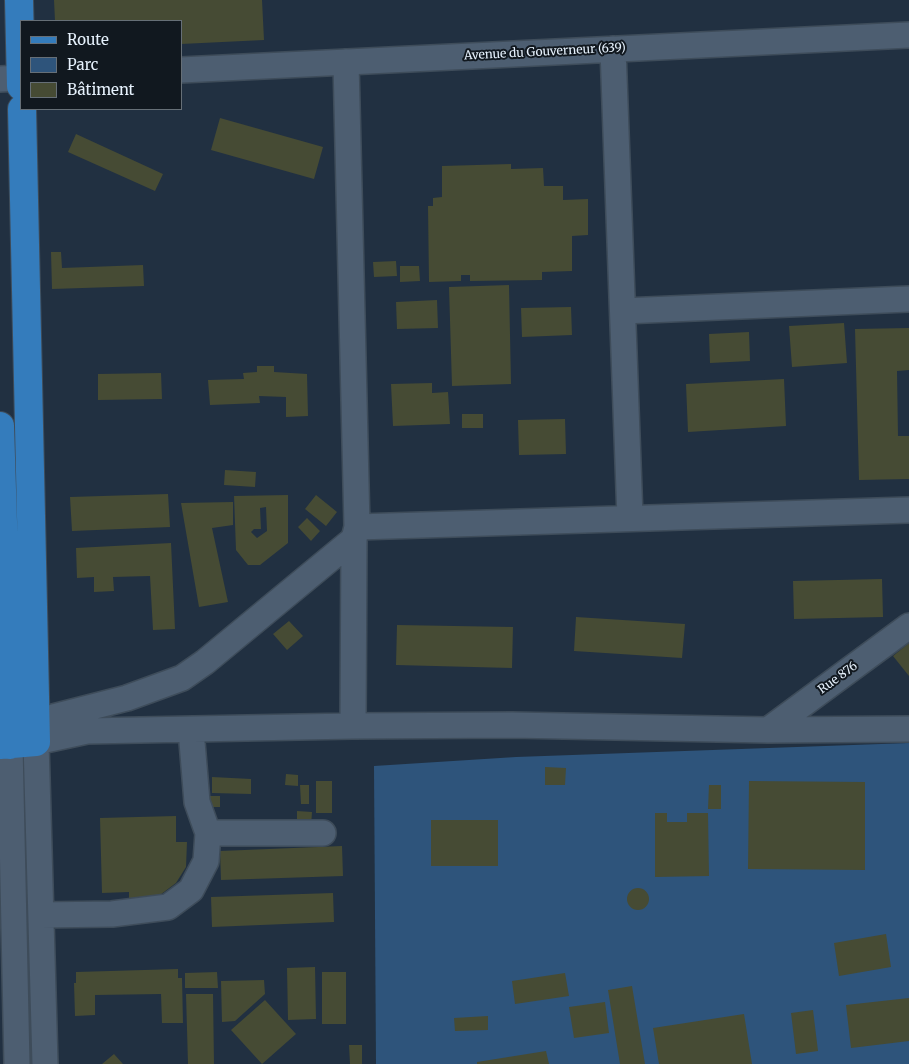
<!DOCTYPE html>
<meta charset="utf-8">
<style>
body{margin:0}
#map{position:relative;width:909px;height:1064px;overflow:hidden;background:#213041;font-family:Merriweather,serif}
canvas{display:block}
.legend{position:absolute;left:20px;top:20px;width:162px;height:90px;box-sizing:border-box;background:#11181f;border:1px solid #666f77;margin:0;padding:6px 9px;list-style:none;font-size:15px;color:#e6f1fc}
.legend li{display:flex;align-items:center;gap:10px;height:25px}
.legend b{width:25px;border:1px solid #666f77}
</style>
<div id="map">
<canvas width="909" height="1064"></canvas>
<ul class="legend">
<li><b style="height:6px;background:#347cbc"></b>Route</li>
<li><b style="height:14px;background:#2e547b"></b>Parc</li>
<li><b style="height:14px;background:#464b34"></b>Bâtiment</li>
</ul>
</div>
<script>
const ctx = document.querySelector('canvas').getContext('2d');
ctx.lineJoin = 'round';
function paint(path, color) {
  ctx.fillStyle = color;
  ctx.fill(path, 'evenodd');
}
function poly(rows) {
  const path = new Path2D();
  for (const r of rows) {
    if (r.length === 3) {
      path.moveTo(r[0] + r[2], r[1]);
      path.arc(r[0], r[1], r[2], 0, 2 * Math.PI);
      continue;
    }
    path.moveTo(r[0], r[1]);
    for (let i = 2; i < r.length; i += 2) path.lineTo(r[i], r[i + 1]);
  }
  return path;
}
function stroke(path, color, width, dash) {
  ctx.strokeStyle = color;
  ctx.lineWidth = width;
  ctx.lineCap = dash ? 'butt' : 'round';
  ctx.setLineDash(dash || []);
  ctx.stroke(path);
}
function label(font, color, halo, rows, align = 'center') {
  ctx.font = font + ' Merriweather,serif';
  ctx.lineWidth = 4;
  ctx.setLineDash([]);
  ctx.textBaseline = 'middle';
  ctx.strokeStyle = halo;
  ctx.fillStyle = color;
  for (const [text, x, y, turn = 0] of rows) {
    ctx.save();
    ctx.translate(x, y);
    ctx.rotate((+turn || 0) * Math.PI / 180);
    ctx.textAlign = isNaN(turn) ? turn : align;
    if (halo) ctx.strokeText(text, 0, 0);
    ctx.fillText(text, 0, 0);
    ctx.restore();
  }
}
paint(poly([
 [909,743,909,1064,376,1064,374,766,516,757]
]), '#2e547b');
paint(poly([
 [54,0,262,0,264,40,181,44,181,21,55,21],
 [220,118,323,147,314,179,211,150],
 [76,134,163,174,155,191,68,152],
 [511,164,511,169,543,168,544,186,563,186,563,200,588,199,588,235,572,236,572,271,542,272,542,280,470,281,470,275,461,275,461,281,429,282,428,206,433,206,433,198,442,197,442,166],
 [51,252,61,252,62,268,143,265,144,286,52,289],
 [396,261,397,276,374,277,373,262],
 [400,266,419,266,420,281,400,282],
 [509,285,511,384,452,386,449,287],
 [437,300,438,328,397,329,396,302],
 [571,307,572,335,522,337,521,308],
 [844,323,847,363,792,367,789,326],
 [909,328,909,370,897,371,898,436,909,436,909,479,859,480,855,329],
 [749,332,750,361,710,363,709,334],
 [257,366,274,366,274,372,307,374,308,416,286,417,286,397,259,396,260,403,210,405,208,380,244,379,243,373,257,372],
 [161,373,162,399,98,400,98,374],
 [784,379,786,426,688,432,686,384],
 [432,383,432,393,448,392,450,424,393,426,391,384],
 [462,414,483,414,483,428,462,428],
 [565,419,566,454,519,455,518,420],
 [225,470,256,472,255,487,224,485],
 [168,494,170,527,72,531,70,497],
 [288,495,288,543,260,565,248,565,236,550,234,496],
 [266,507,267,531,257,538,251,532,254,529,261,529,260,508],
 [316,495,337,512,326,526,305,509],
 [233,502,233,525,212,528,228,602,199,607,181,503],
 [307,518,320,531,311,541,298,527],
 [171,543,175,629,153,630,150,576,113,577,114,591,94,592,94,577,77,578,76,548],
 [882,579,883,617,794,619,793,581],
 [576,617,685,624,682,658,574,651],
 [289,621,303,636,287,650,273,634],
 [397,625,513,627,512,668,396,665],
 [909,643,909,676,893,656],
 [545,767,566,768,565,785,545,785],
 [286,774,298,775,298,786,285,785],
 [212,777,251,779,251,794,212,793],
 [316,781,332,781,332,813,316,813],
 [749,781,865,782,865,870,748,869],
 [300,785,309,785,309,804,301,804],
 [709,785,721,785,721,809,708,809],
 [208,796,220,796,220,807,208,807],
 [297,811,312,812,311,827,297,827],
 [655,813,667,813,667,822,687,822,687,813,708,813,709,876,655,877],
 [176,816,176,842,187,842,186,867,176,883,160,895,153,898,129,899,129,892,102,893,100,818],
 [431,820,498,820,498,866,431,866],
 [342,846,343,876,221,880,220,851],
 [638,899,11],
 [333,893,334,922,212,927,211,897],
 [886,934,891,967,839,976,834,943],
 [315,967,316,1019,288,1020,287,968],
 [178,969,178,978,182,978,183,1023,162,1023,161,994,95,995,95,1015,75,1016,74,983,76,983,76,972],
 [217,972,218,988,185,988,185,973],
 [322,972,346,972,346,1024,322,1024],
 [565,973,569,996,515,1004,512,981],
 [264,980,265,994,235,1021,222,1022,221,981],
 [632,986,645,1064,620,1064,608,990],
 [186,994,213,994,214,1064,188,1064],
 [909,998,909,1041,851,1048,846,1005],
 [265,1000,296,1034,262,1064,231,1030],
 [605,1002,609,1033,574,1038,569,1007],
 [813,1010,818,1051,796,1054,791,1013],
 [744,1014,752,1064,659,1064,653,1028],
 [488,1016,488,1030,455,1031,454,1018],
 [349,1045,362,1045,362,1064,350,1064],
 [546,1051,549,1064,477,1064,477,1062],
 [114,1054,123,1064,102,1064]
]), '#464b34');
const minor = poly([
 [613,49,630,518],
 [181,70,909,35],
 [0,79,21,78],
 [623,311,909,299],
 [357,527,909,510],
 [37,721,127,698,182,678,205,662,354,539,357,527,346,62],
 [353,726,354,539],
 [191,730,197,802,208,833,323,833],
 [768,730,909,626],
 [10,745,17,1064],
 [41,915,112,914,168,907,191,890,206,861,208,833],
 [45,1064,36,742,87,731,353,726,512,725,768,730,909,729]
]);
const major = poly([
 [19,0,21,86],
 [0,426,10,745],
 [0,745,36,742,22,109]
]);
stroke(minor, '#3e4c5a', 28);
stroke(major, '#3e4c5a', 30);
stroke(minor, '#4d5e71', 25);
stroke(major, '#347cbc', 28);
label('12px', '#e6f1fc', '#11181f', [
 ["Avenue du Gouverneur (639)",545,52,-3],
 ["Rue 876",838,678,-36]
]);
</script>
